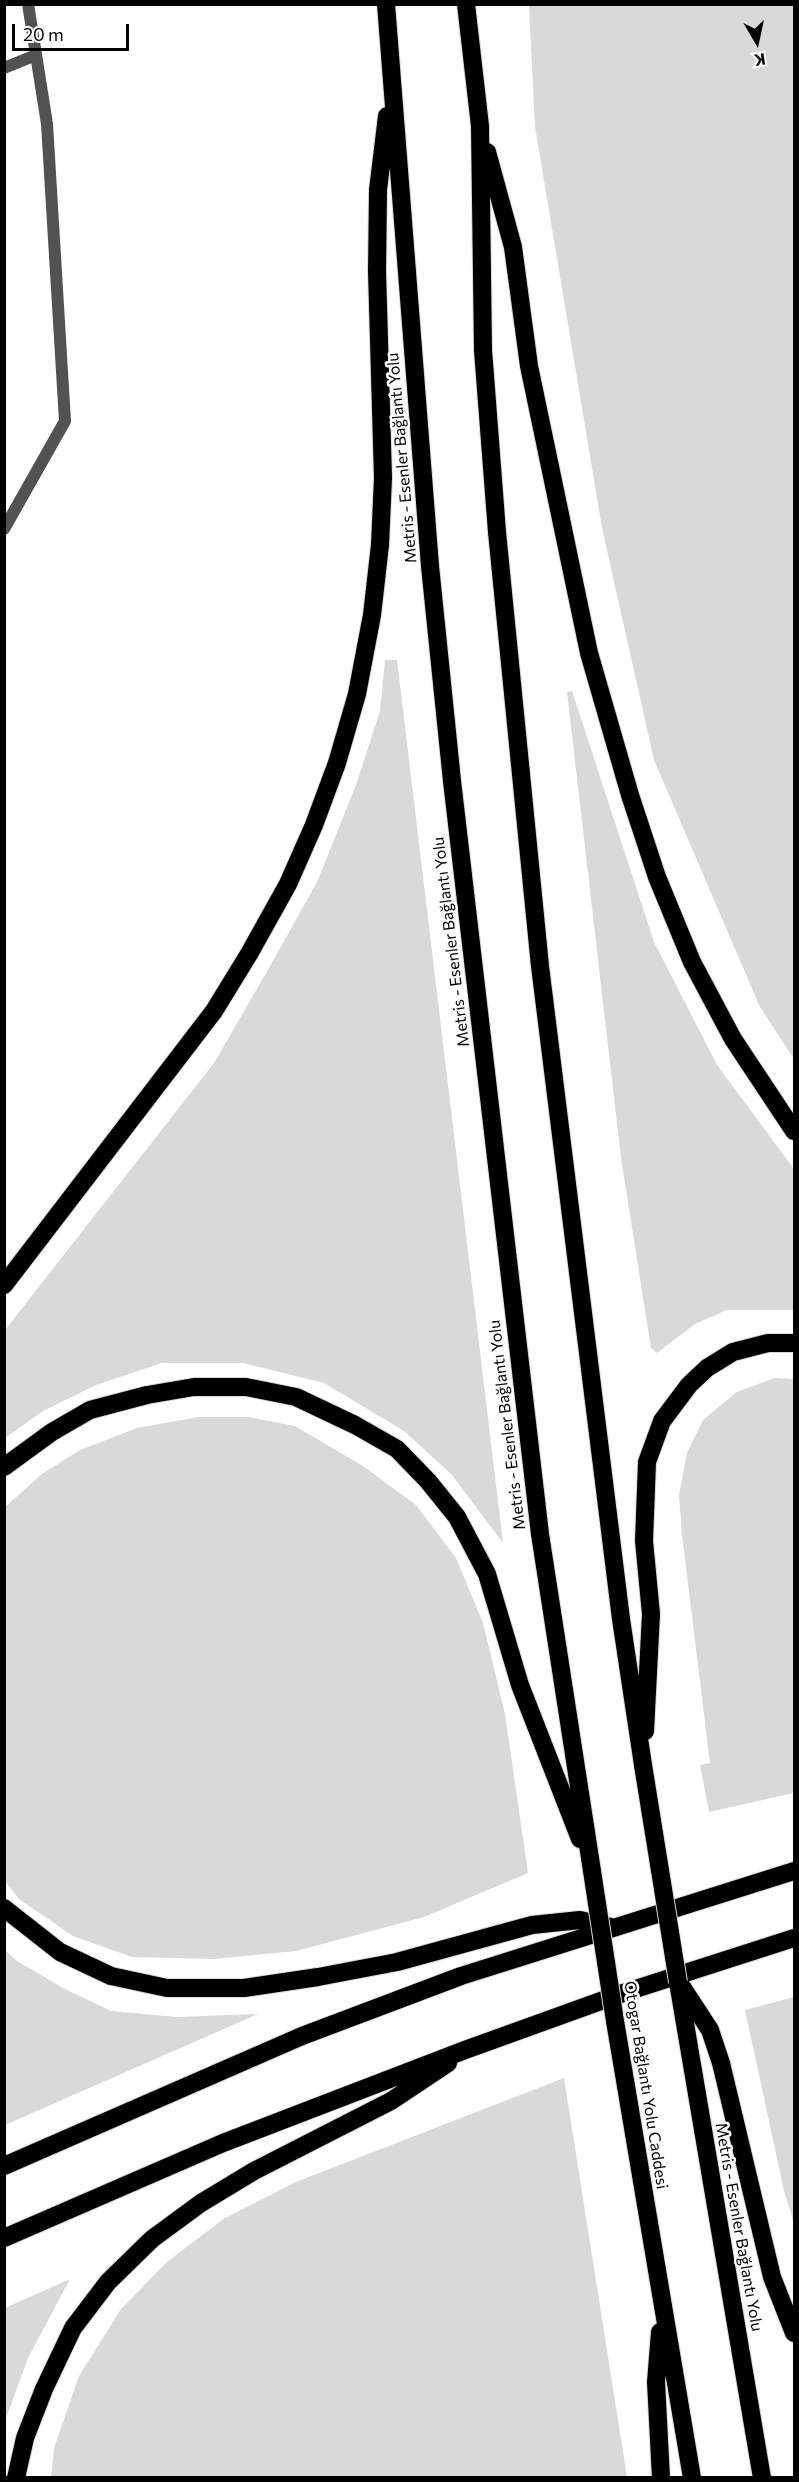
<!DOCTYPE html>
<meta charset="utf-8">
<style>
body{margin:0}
#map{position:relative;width:799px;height:2482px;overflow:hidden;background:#fff;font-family:Commissioner,sans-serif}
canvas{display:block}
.frame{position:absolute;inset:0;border:6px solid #000;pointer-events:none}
.north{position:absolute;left:727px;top:12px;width:60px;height:60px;-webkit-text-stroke:4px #fff;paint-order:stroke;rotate:171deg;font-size:16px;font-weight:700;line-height:24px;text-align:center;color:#000}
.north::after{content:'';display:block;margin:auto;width:21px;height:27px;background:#000;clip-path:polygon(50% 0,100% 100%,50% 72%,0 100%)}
.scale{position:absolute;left:12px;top:24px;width:117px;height:27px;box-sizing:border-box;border:3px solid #000;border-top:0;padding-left:8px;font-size:18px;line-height:21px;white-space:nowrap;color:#000;-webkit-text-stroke:4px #fff;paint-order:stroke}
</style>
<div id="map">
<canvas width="799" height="2482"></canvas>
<div class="frame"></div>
<div class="north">K</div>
<div class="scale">20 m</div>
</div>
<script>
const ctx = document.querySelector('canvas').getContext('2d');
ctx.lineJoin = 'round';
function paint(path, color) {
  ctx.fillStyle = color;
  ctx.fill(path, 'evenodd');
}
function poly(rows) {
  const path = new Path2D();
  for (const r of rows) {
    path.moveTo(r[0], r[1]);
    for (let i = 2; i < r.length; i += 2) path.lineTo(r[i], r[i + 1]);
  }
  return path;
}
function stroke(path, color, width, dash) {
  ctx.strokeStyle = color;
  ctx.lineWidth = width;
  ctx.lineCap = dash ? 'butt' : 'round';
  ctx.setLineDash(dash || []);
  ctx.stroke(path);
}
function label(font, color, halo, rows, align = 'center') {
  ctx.font = font + ' Commissioner,sans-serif';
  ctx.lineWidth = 5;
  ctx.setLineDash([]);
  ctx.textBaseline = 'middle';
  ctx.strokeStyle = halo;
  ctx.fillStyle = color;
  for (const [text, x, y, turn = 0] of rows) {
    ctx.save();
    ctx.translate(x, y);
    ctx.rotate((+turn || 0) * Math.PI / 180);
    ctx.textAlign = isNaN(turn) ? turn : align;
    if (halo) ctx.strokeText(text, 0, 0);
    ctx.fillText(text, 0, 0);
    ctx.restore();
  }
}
paint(poly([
 [793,5,794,7,794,1059,760,1007,654,760,602,528,535,127,529,5],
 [385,660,397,660,503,1543,452,1475,404,1431,324,1383,243,1363,162,1363,96,1385,43,1411,5,1438,5,1330,214,1063,269,968,317,882,356,785,380,711],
 [572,691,654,942,717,1065,794,1169,794,1310,727,1310,695,1324,657,1353,651,1348,621,1158,567,692],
 [774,1378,794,1379,794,1793,709,1812,700,1765,710,1763,682,1535,679,1495,687,1453,703,1420,737,1392],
 [198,1417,248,1417,295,1426,363,1466,416,1505,456,1558,483,1623,505,1714,528,1873,424,1917,296,1951,214,1959,132,1957,73,1936,19,1899,5,1881,5,1507,42,1474,80,1450,137,1428],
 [4,1949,17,1961,63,1988,111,2011,177,2017,258,2014,5,2125],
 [794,1997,794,2223,784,2191,745,2010],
 [564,2078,627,2477,51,2477,54,2448,79,2376,121,2309,168,2261,225,2218,296,2182],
 [70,2279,28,2358,5,2421,5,2308]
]), '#d9d9d9');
const highway = poly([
 [386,4,430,566,452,781,540,1534,592,1871],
 [466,4,480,126,483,350,497,532,540,966,621,1619,643,1765],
 [487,152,513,247,529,366,589,653,630,795,657,877,692,962,733,1039,794,1131],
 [4,1285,214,1011,249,954,288,884,314,825,337,763,357,694,372,615,380,545,383,478,377,271,378,190,387,116],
 [4,1467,52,1432,90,1410,147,1395,194,1387,246,1387,296,1397,355,1425,397,1449,428,1481,457,1517,487,1574,520,1685,580,1839],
 [645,1731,651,1614,644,1541,647,1462,662,1421,689,1385,707,1368,733,1352,768,1343,794,1343],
 [4,1908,60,1952,111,1976,167,1988,244,1988,318,1977,397,1962,532,1925,580,1920,611,1927],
 [678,1982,762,2478],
 [680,1984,710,2030,721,2063,772,2277,794,2333],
 [615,2021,692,2478],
 [4,2166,302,2036,461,1976,794,1871],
 [4,2238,223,2143,465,2050,623,1993,794,1938],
 [660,2332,656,2382,661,2478],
 [16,2478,25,2438,44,2389,73,2328,108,2282,152,2239,201,2203,254,2171,391,2101,448,2063]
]);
stroke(highway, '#dbdbdb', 20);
stroke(poly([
 [4,68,36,55],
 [4,529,65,421,47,124,28,4]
]), '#525252', 12);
stroke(highway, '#000', 18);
const highwayBridge = poly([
 [643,1765,678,1982],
 [592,1871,615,2021]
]);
stroke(highwayBridge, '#dbdbdb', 20, []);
stroke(highwayBridge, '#000', 18);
label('16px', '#000', '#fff', [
 ["Metris - Esenler Bağlantı Yolu",402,458,-95],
 ["Metris - Esenler Bağlantı Yolu",451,942,-97],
 ["Metris - Esenler Bağlantı Yolu",507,1425,-97],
 ["Otogar Bağlantı Yolu Caddesi",646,2085,81],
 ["Metris - Esenler Bağlantı Yolu",739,2227,80]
]);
</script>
